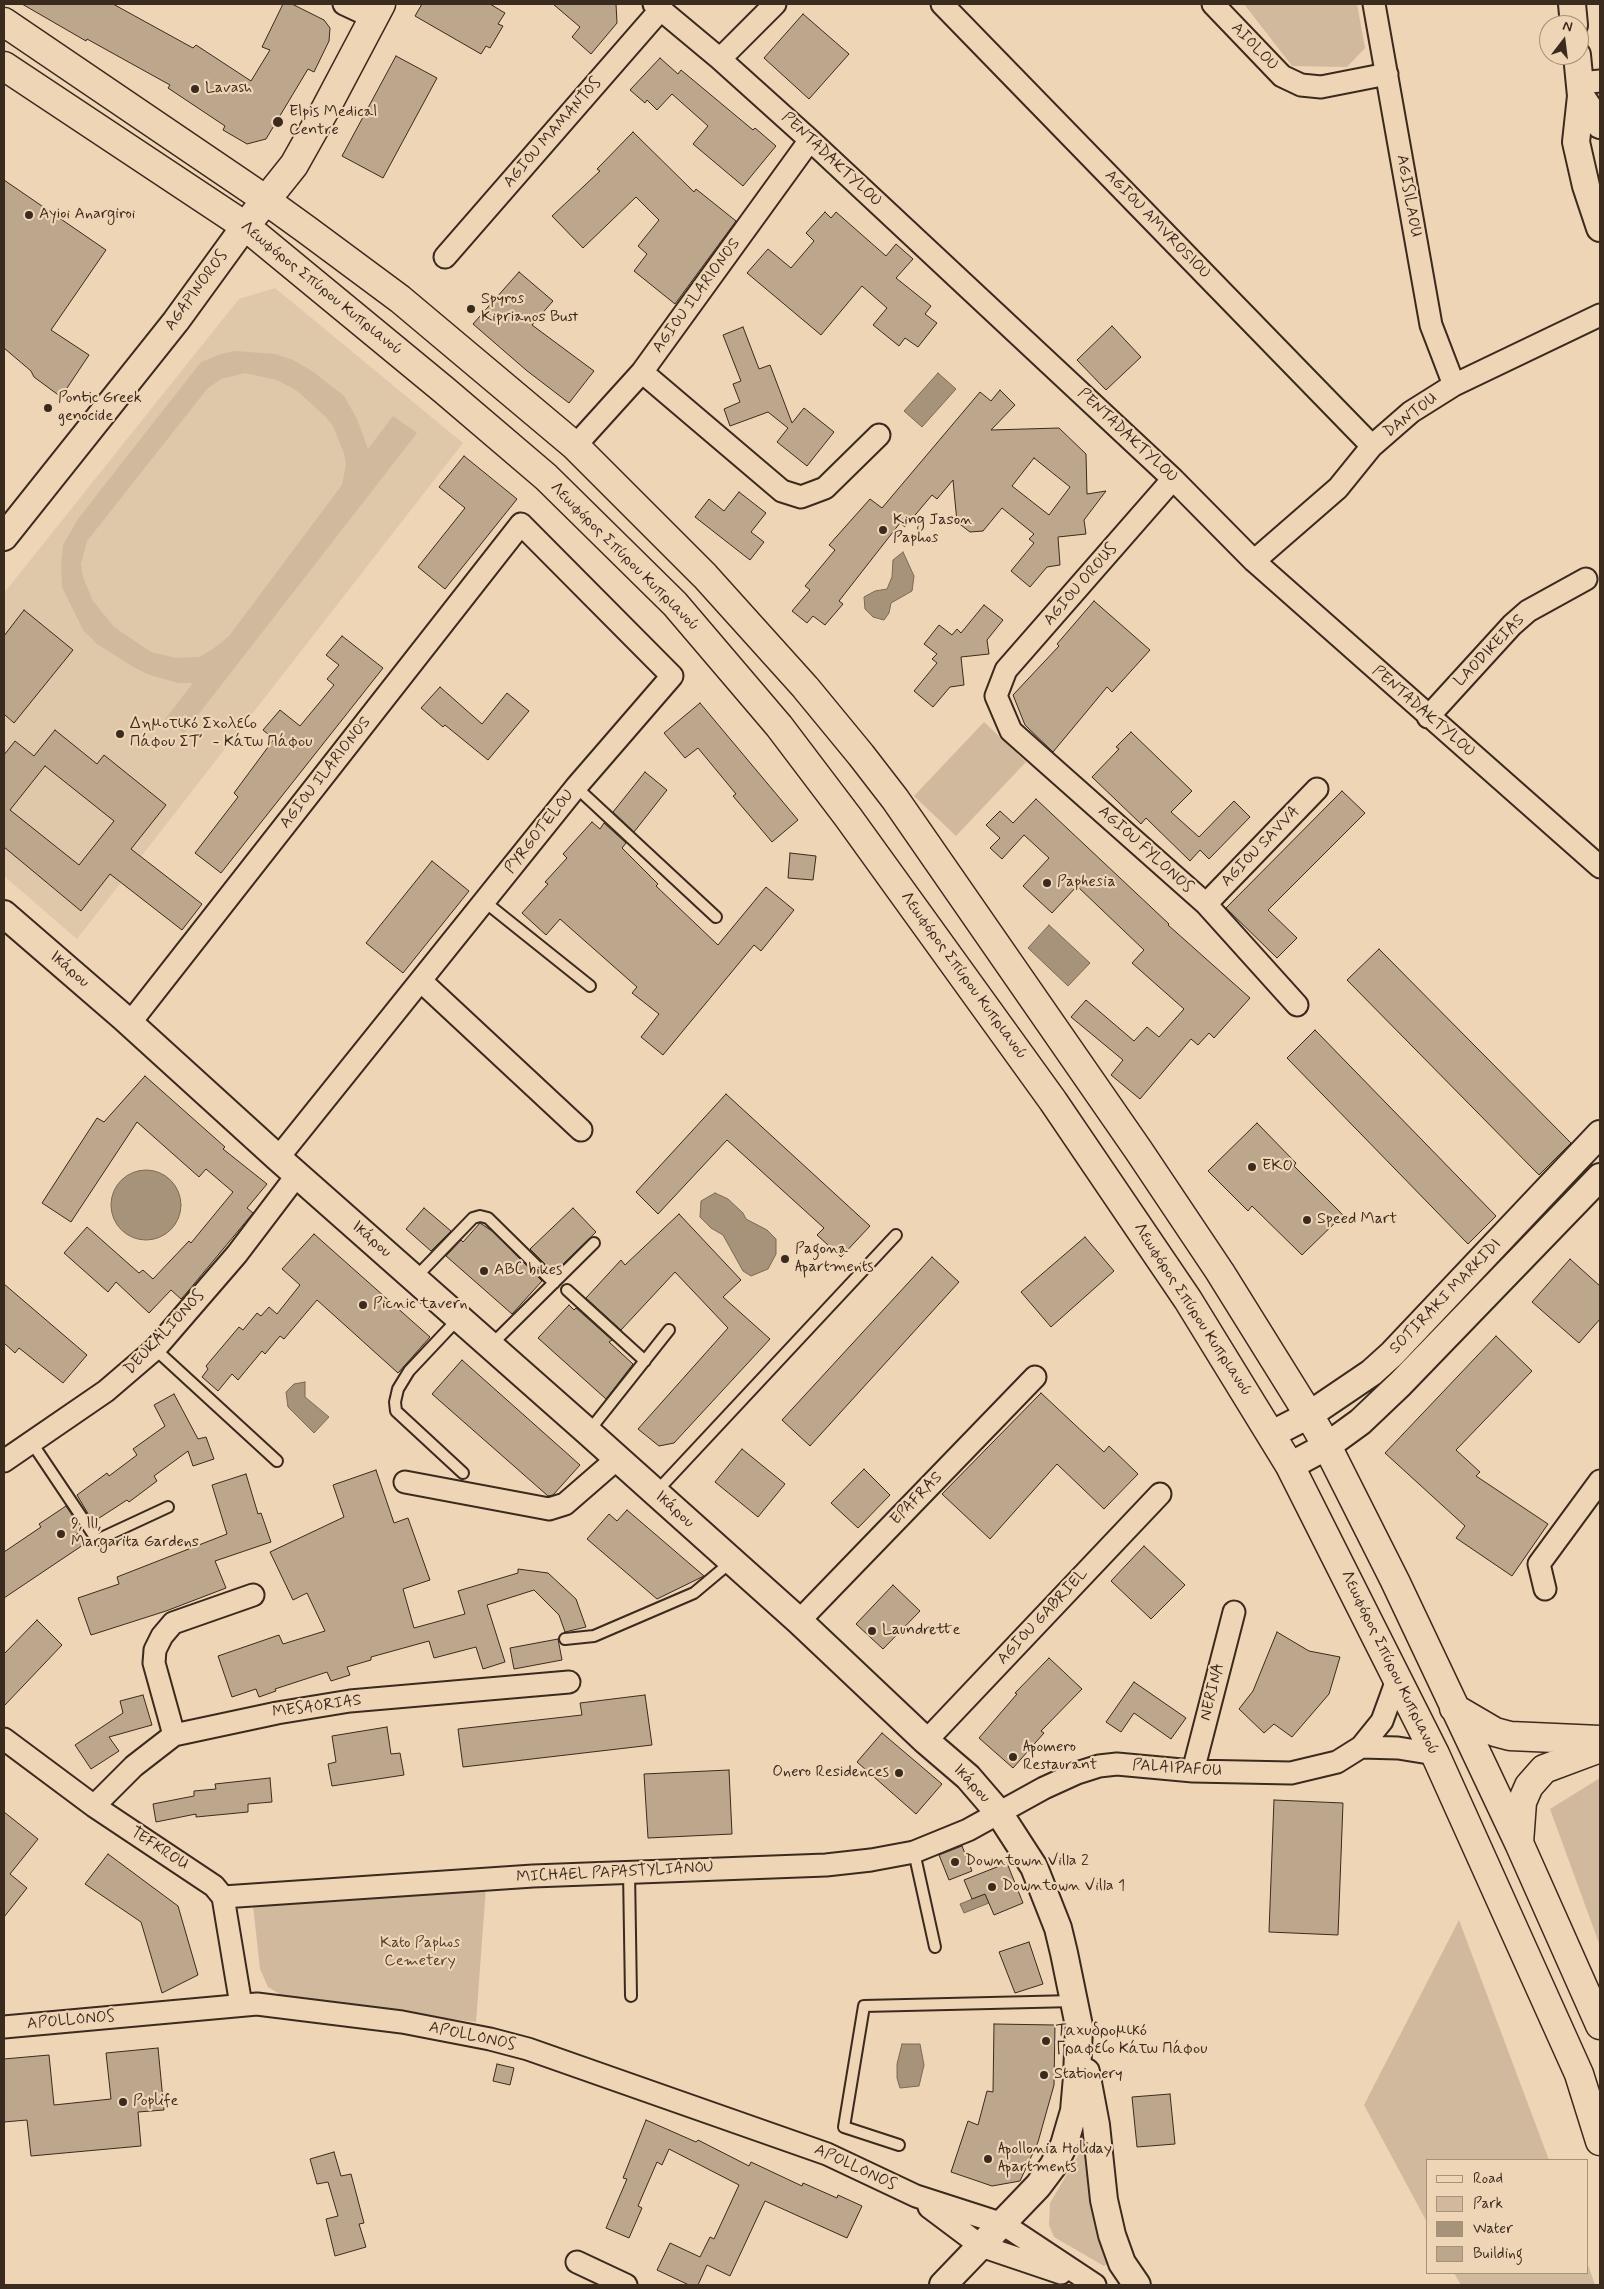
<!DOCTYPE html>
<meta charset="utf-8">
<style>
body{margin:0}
#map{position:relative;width:1604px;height:2289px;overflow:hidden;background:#eed5b6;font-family:Mynerve,sans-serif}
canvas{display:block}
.frame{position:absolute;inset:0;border:5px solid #3b2a1e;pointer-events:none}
.legend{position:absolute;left:1426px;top:2159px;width:162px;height:115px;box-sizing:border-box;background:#eed5b6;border:1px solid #a69179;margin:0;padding:6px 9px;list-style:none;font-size:15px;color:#3b2a1e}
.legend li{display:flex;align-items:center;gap:10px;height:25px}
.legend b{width:25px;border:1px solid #a69179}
.north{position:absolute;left:1539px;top:15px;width:50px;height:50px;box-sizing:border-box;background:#eed5b6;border:1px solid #a69179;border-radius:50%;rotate:15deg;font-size:14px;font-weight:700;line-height:20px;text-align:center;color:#3b2a1e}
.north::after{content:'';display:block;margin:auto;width:18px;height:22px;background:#3b2a1e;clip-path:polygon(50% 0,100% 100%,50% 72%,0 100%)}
</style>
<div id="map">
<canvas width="1604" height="2289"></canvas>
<div class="frame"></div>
<ul class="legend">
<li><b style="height:6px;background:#eed5b6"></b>Road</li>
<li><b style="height:14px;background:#d0b99d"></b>Park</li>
<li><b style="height:14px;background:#a7927a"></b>Water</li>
<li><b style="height:14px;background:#bca68c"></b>Building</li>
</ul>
<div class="north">N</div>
</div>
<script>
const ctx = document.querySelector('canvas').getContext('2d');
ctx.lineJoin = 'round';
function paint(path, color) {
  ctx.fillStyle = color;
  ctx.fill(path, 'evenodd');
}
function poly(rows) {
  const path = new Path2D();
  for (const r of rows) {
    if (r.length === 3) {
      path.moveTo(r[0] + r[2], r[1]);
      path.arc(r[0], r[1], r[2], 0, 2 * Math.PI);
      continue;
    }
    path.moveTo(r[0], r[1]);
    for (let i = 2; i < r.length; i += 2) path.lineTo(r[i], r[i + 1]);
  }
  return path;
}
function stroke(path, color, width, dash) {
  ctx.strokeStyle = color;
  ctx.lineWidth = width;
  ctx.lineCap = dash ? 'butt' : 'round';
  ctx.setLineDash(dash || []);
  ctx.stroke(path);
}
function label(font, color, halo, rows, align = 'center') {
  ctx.font = font + ' Mynerve,sans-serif';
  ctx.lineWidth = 4.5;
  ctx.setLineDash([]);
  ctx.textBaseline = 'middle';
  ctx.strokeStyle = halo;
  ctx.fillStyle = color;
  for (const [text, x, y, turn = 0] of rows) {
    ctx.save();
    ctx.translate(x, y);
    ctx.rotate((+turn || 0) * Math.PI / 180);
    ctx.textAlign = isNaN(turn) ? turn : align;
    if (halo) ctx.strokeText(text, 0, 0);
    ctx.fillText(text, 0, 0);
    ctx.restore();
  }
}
paint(poly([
 [275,288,463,443,77,939,4,876,4,593,239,299]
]), '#dfc7a9');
paint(poly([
 [1244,4,1357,4,1365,48,1347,67,1292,66],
 [235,351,275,354,293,360,312,371,344,396,357,419,368,449,393,416,417,433,184,733,165,719,193,683,178,683,150,675,135,668,97,644,83,630,62,587,61,566,63,545,78,519,201,362,221,354],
 [245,373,277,380,297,391,325,416,333,426,344,453,346,465,342,485,229,636,213,649,199,657,176,658,151,652,114,627,93,601,83,577,81,564,87,541,207,389,221,379],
 [984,722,1026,762,956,836,914,796],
 [1600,1778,1600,1946,1550,1809],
 [486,1887,476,2022,288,1999,268,1987,260,1969,253,1905],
 [1459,1920,1549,2160,1428,2160,1428,2224,1364,2105],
 [1079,2154,1086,2155,1088,2193,1102,2249,1110,2262,1104,2266,1054,2237,1049,2225,1050,2203],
 [1588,2265,1595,2285,1461,2285,1454,2273,1588,2273]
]), '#d0b99d');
const water = poly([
 [938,373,956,389,922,427,904,411,938,373],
 [903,552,914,576,912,591,891,603,889,613,884,620,873,617,865,609,864,597,875,591,887,589,892,577,893,560,903,552],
 [1049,925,1090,963,1068,986,1028,948,1049,925],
 [146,1205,35],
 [715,1193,728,1199,743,1213,746,1219,767,1230,776,1239,776,1254,768,1269,751,1276,743,1271,723,1235,711,1228,700,1217,701,1201,715,1193],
 [305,1382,305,1397,329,1417,314,1433,288,1407,286,1392,294,1384,305,1382],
 [985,1894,989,1903,964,1913,960,1904,985,1894],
 [902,2044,920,2044,924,2065,919,2086,900,2088,897,2078,897,2064,902,2044]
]);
paint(water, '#a7927a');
stroke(water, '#7c6855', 1);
const building = poly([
 [22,4,113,4,193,48,196,45,251,81,270,50,262,47,283,4,292,4,324,20,330,28,329,41,314,72,308,69,266,139,247,144,223,130,225,126,168,88,170,85,87,39,86,41,22,4],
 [422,4,490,4,505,13,498,24,503,26,490,48,486,46,481,54,415,16,422,4],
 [553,4,616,4,617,23,591,54,572,37,580,27,553,4],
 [803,14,849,54,809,99,764,58,803,14],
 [396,56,437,78,383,178,342,156,396,56],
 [660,58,678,74,681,70,753,130,755,128,776,146,743,186,693,144,708,126,672,94,657,110,647,100,645,103,630,90,660,58],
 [633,132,694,192,696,189,736,221,675,304,634,271,647,254,638,246,659,220,636,197,583,248,552,216,600,171,597,169,633,132],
 [4,180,106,250,51,330,89,355,61,397,34,377,31,371,4,348,4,180],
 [825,212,831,218,836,212,886,256,896,244,913,259,896,278,931,306,925,314,937,323,918,347,905,338,899,346,873,325,887,308,862,286,821,335,747,273,768,249,791,268,814,241,806,233,825,212],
 [519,272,553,301,532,325,594,371,569,403,526,370,473,324,519,272],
 [1112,326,1141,357,1106,390,1077,360,1112,326],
 [743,327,759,369,770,365,792,423,804,408,834,432,807,466,777,442,788,428,768,412,730,426,724,409,740,402,733,384,741,381,723,335,743,327],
 [1000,390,1015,405,991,430,1059,428,1086,454,1087,494,1106,491,1084,520,1086,534,1058,537,1060,565,1047,567,1030,587,1011,571,1034,543,1029,539,1034,534,1002,508,983,531,970,532,957,522,953,480,937,499,932,495,905,527,900,523,839,601,843,604,825,625,813,616,807,623,792,611,810,590,805,586,835,550,829,545,870,499,882,508,980,392,991,401,1000,390],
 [1034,458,1070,487,1049,515,1012,486,1034,458],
 [464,456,517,499,445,589,418,567,465,508,439,487,464,456],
 [739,492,766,513,751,532,764,542,750,560,695,517,709,499,724,511,739,492],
 [1094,601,1150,650,1112,692,1107,687,1053,752,1025,725,1013,695,1059,646,1057,644,1094,601],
 [984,605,1003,620,987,640,989,654,961,657,964,685,950,687,933,707,914,691,937,663,932,659,937,654,924,644,939,625,952,635,957,629,961,633,984,605],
 [24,610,73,650,14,723,4,714,4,636,24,610],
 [342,636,383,668,221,873,195,853,238,797,234,793,274,739,263,730,280,710,300,726,334,685,327,679,339,665,326,655,342,636],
 [440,687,482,724,507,693,529,711,488,760,445,725,443,727,421,708,440,687],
 [700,703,798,820,772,842,733,796,736,794,698,748,685,758,664,733,700,703],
 [55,730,97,764,104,755,166,805,131,849,202,904,182,930,110,874,81,911,4,847,4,755,15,741,34,756,55,730],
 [45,766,114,821,79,865,10,810,45,766],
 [1131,732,1192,791,1171,812,1199,837,1234,801,1250,817,1209,859,1200,850,1190,861,1146,818,1141,824,1092,777,1119,749,1116,747,1131,732],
 [645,772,667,790,634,832,613,812,645,772],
 [1342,791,1365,813,1268,910,1297,938,1277,958,1226,908,1342,791],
 [1036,799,1169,924,1168,925,1250,998,1214,1038,1209,1033,1198,1045,1191,1039,1140,1099,1111,1075,1123,1060,1071,1017,1086,1000,1134,1041,1147,1027,1159,1037,1184,1009,1132,963,1144,950,1077,886,1052,913,1023,886,1049,858,1024,835,1002,859,990,848,1000,838,986,825,1000,811,1013,823,1036,799],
 [592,822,600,829,604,823,626,843,622,848,658,884,656,886,718,945,766,887,794,910,761,951,754,945,663,1055,641,1037,659,1014,632,993,637,987,560,919,546,935,522,913,548,884,545,882,567,858,563,854,592,822],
 [790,853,816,856,813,880,788,878,790,853],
 [432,861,469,891,403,973,366,943,432,861],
 [1379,949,1571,1143,1539,1175,1347,980,1379,949],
 [1315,1030,1496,1216,1468,1244,1287,1058,1315,1030],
 [145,1076,225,1147,223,1149,267,1184,247,1208,253,1213,189,1290,181,1299,171,1290,149,1313,116,1282,108,1292,64,1253,87,1227,139,1273,143,1270,153,1279,189,1241,191,1243,233,1192,206,1169,199,1177,137,1122,71,1222,42,1203,97,1118,104,1122,145,1076],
 [726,1094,870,1226,841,1257,817,1235,824,1228,727,1140,658,1214,636,1192,726,1094],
 [1257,1123,1296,1163,1294,1166,1343,1215,1302,1255,1252,1206,1248,1211,1208,1171,1257,1123],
 [424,1208,451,1231,431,1251,406,1229,424,1208],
 [573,1208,596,1232,561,1266,558,1264,552,1271,530,1249,573,1208],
 [679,1214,741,1280,723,1297,770,1339,674,1443,659,1446,638,1429,728,1328,675,1272,621,1330,586,1298,621,1260,625,1265,679,1214],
 [480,1223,492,1231,542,1281,512,1314,446,1256,461,1240,463,1242,480,1223],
 [314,1234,430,1337,398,1373,317,1300,284,1339,280,1336,265,1354,262,1351,238,1380,232,1374,218,1391,202,1377,208,1369,206,1366,239,1327,243,1330,257,1313,261,1316,269,1307,277,1314,300,1285,282,1269,314,1234],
 [1085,1237,1114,1271,1051,1327,1021,1292,1085,1237],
 [932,1257,959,1282,810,1446,782,1420,932,1257],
 [1570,1259,1600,1286,1600,1319,1579,1343,1532,1302,1570,1259],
 [4,1284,87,1355,63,1383,19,1348,15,1353,4,1343,4,1284],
 [569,1305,574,1310,576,1308,612,1340,609,1342,633,1364,606,1399,538,1338,569,1305],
 [1496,1336,1532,1371,1456,1450,1480,1472,1476,1476,1548,1524,1512,1576,1456,1538,1465,1526,1385,1453,1496,1336],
 [462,1360,580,1465,553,1495,548,1496,432,1394,462,1360],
 [1041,1393,1104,1452,1109,1446,1138,1474,1104,1509,1057,1464,990,1539,942,1494,1041,1393],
 [174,1394,198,1439,206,1437,214,1459,193,1466,188,1451,154,1476,157,1481,129,1502,127,1500,93,1522,77,1495,107,1473,109,1476,137,1455,133,1449,165,1426,154,1405,174,1394],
 [742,1449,785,1484,758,1517,715,1482,742,1449],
 [864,1469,890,1495,858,1528,831,1503,864,1469],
 [376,1470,394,1523,408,1518,430,1580,403,1589,414,1628,465,1614,458,1591,518,1573,518,1569,548,1573,576,1599,586,1627,565,1632,559,1615,534,1590,487,1605,505,1662,483,1669,476,1647,434,1658,429,1641,371,1657,371,1660,347,1667,350,1675,331,1681,327,1672,275,1689,276,1691,259,1697,256,1689,232,1697,218,1656,279,1635,283,1644,325,1631,307,1593,293,1600,270,1552,344,1517,333,1485,376,1470],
 [246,1474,258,1514,261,1513,271,1542,215,1561,226,1588,166,1611,91,1635,78,1598,119,1584,117,1577,227,1534,212,1485,246,1474],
 [66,1506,82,1530,76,1535,83,1545,4,1598,4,1552,41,1527,39,1524,66,1506],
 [627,1510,704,1576,657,1599,587,1539,609,1514,617,1521,627,1510],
 [1144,1546,1185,1585,1151,1619,1111,1581,1144,1546],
 [893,1585,920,1611,883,1649,856,1624,893,1585],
 [37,1620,62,1645,4,1706,4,1654,37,1620],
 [1277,1632,1309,1651,1340,1657,1329,1694,1292,1737,1274,1724,1264,1733,1239,1709,1253,1691,1277,1632],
 [558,1639,562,1660,514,1669,510,1648,558,1639],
 [1049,1658,1082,1689,1041,1731,1044,1733,1013,1768,979,1738,1017,1694,1015,1693,1049,1658],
 [1134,1682,1186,1718,1171,1739,1134,1713,1121,1732,1106,1722,1134,1682],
 [143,1695,152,1725,109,1737,119,1751,91,1769,75,1745,123,1713,120,1701,143,1695],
 [645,1695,652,1745,463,1767,458,1729,582,1715,580,1703,645,1695],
 [387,1727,391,1754,400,1753,404,1775,332,1786,328,1764,336,1762,332,1736,387,1727],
 [882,1733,942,1784,916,1814,857,1762,882,1733],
 [729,1770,732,1834,648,1838,644,1774,729,1770],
 [270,1778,272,1802,248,1804,248,1812,196,1817,196,1814,156,1822,153,1804,194,1796,194,1791,216,1789,215,1784,270,1778],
 [1274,1800,1343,1803,1338,1935,1269,1932,1274,1800],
 [4,1812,38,1839,10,1874,27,1888,4,1917,4,1812],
 [962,1846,972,1871,949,1880,939,1855,962,1846],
 [108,1854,178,1906,198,1975,162,1993,141,1922,85,1884,108,1854],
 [1007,1863,1023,1903,994,1915,985,1894,972,1899,964,1880,1007,1863],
 [1029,1942,1043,1984,1015,1993,999,1952,1029,1942],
 [994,2024,1055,2025,1054,2085,1038,2142,1020,2181,992,2186,951,2172,968,2121,978,2125,987,2091,993,2092,994,2024],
 [158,2048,164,2110,138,2112,141,2146,31,2156,27,2120,4,2122,4,2059,49,2055,54,2105,111,2099,106,2053,158,2048],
 [497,2064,514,2068,510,2085,493,2081,497,2064],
 [1170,2094,1175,2144,1137,2147,1132,2097,1170,2094],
 [646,2120,696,2142,698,2140,749,2166,751,2162,802,2186,803,2183,837,2198,838,2195,862,2206,847,2238,765,2201,730,2276,707,2265,698,2285,689,2285,657,2270,670,2243,700,2257,710,2237,714,2239,739,2185,669,2149,662,2165,657,2162,638,2206,642,2208,629,2238,606,2228,627,2179,623,2178,646,2120],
 [334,2152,341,2176,351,2174,364,2223,359,2224,366,2247,335,2256,326,2219,338,2216,328,2182,317,2184,310,2159,334,2152]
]);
paint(building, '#bca68c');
stroke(building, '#3b2a1e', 1);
const service = poly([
 [576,787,716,917],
 [485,902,590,986],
 [415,1278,473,1218,480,1216,488,1218,554,1283],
 [567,1290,645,1361],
 [458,1319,409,1371,398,1389,395,1402,396,1411,463,1473],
 [490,1346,594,1243],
 [155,1349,277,1461],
 [589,1431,669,1330],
 [32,1443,97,1540,168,1507],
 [656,1492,896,1235],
 [565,1639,594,1636,694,1593,731,1562],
 [914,1852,935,1947],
 [629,1871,631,1996],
 [899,2145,844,2127,864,2006,1074,2001]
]);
const minor = poly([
 [344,4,374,18],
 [654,4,720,59,810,140,1173,479,1254,561,1600,867],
 [942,4,1372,446],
 [1213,4,1282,76,1301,85,1321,87,1387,74],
 [1374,4,1431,325,1454,385],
 [720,59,775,4],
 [1580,83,1600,81],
 [445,257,661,9],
 [642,372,782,491,801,497,825,488,879,435],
 [575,446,642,372,810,140],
 [1173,479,1006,670,996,696,1011,731,1206,904,1297,1005],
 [1254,561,1338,488,1372,446,1411,412,1454,385,1600,315],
 [1428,717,1512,625,1528,611,1586,579],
 [1206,904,1317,789],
 [421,981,581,1130],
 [130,1023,521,524,672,676,576,787,278,1158],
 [4,1461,106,1391,155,1349,237,1254,297,1175],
 [405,1482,549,1509,565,1504,618,1458],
 [1545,1589,1539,1564,1600,1481],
 [799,1621,1035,1377],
 [174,1735,154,1663,155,1650,162,1636,173,1623,253,1595],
 [4,1739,94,1806,214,1886,223,1897,241,2005],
 [926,1741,1160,1494],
 [1361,1747,1398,1748,1435,1754],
 [1193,1771,1234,1612],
 [94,1806,134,1766,174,1735,277,1713,350,1701,569,1682],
 [223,1897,533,1876,826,1865,871,1860,914,1852,968,1830,1044,1788,1077,1773,1099,1766,1117,1764,1193,1771,1291,1773,1337,1762,1361,1747,1382,1721,1398,1677],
 [4,2027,257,2004,402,2022,490,2039,528,2049,827,2154,916,2196,1003,2224,1095,2285],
 [929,2207,981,2246,1061,2273],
 [577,2262,626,2285]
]);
const tertiary = poly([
 [1572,4,1574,25],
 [1577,55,1581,96,1576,142,1586,186,1600,228],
 [1581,96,1600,125],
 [4,537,176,321,245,226],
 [4,914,123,1017,278,1158,588,1432,799,1621,926,1741,968,1777,999,1813,1034,1867,1058,1928,1064,1953,1079,2026,1077,2077,1074,2111,1064,2145,1053,2166,1038,2186,943,2285],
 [1272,1434,1309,1415,1371,1373,1392,1354,1600,1134],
 [1290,1466,1327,1446,1360,1422,1400,1384,1600,1177],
 [1086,2072,1096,2125,1104,2200,1112,2235,1122,2263,1137,2285]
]);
const secondary = poly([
 [4,22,253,191,307,230,400,299,575,446,705,576,805,687,861,755,895,799,1139,1151,1220,1272,1309,1415,1327,1446,1395,1581,1519,1843,1600,2025],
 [4,66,245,226,444,390,546,477,675,604,779,726,848,817,1053,1101,1188,1300,1290,1466,1435,1754,1579,2074,1600,2141],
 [254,215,294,165,326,108,381,4],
 [1454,1708,1495,1732,1510,1736,1600,1740],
 [1519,1843,1522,1802,1529,1786,1544,1769,1600,1748]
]);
stroke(service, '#3b2a1e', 14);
stroke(minor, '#3b2a1e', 25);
stroke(tertiary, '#3b2a1e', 30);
stroke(secondary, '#3b2a1e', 31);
stroke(service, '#eed5b6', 10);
stroke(minor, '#eed5b6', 21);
stroke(tertiary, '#eed5b6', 26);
stroke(secondary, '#eed5b6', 28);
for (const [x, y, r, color] of [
 [195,89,5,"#3b2a1e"],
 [278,122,6,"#3b2a1e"],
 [29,215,5,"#3b2a1e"],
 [471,309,5,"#3b2a1e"],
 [48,408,5,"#3b2a1e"],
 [883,530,5,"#3b2a1e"],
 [120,734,5,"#3b2a1e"],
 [1047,883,5,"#3b2a1e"],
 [1252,1167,5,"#3b2a1e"],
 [1307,1220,5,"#3b2a1e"],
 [785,1259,5,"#3b2a1e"],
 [484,1271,5,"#3b2a1e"],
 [363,1305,5,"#3b2a1e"],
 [61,1534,5,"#3b2a1e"],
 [872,1631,5,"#3b2a1e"],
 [1013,1757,5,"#3b2a1e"],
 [899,1773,5,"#3b2a1e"],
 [955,1862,5,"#3b2a1e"],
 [992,1887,5,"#3b2a1e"],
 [1046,2041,5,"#3b2a1e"],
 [1044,2075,5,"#3b2a1e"],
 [123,2102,5,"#3b2a1e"],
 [988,2159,5,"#3b2a1e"]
]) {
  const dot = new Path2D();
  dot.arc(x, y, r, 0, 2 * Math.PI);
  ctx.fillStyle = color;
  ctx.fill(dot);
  stroke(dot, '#eed5b6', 2);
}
label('16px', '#3b2a1e', '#eed5b6', [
 ["AIOLOU",1254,47,46],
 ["AGIOU MAMANTOS",553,133,-49],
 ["PENTADAKTYLOU",831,160,43],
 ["AGISILAOU",1408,196,80],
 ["AGIOU AMVROSIOU",1157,225,46],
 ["Λεωφόρος Σπύρου Κυπριανού",321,289,39],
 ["AGAPINOROS",197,291,-54],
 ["AGIOU ILARIONOS",697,296,-54],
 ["DANTOU",1411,416,-37],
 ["PENTADAKTYLOU",1127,436,43],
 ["Λεωφόρος Σπύρου Κυπριανού",624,557,45],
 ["AGIOU OROUS",1081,585,-49],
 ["LAODIKEIAS",1490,651,-46],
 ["PENTADAKTYLOU",1423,712,41],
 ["AGIOU ILARIONOS",326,773,-52],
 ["PYRGOTELOU",540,832,-52],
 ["AGIOU SAVVA",1261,847,-46],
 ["AGIOU FYLONOS",1145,850,42],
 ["Ικάρου",69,970,41],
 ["Λεωφόρος Σπύρου Κυπριανού",963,976,54],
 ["Ικάρου",371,1240,41],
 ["SOTIRAKI MARKIDI",1446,1297,-46],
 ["Λεωφόρος Σπύρου Κυπριανού",1192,1310,57],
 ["DEUKALIONOS",165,1333,-47],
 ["EPAFRAS",917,1499,-46],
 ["Ικάρου",674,1510,42],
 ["AGIOU GABRIEL",1043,1617,-47],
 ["Λεωφόρος Σπύρου Κυπριανού",1389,1663,64],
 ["NERINA",1213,1692,-76],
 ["MESAORIAS",317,1707,-8],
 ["PALAIPAFOU",1177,1769,4],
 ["Ικάρου",971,1784,47],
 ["TEFKROU",159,1849,33],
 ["MICHAEL PAPASTYLIANOU",615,1873,-3],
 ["APOLLONOS",71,2021,-5],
 ["APOLLONOS",472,2037,12],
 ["APOLLONOS",855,2168,25]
]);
label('16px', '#3b2a1e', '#eed5b6', [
 ["Lavash",205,89],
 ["Elpis Medical",289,113],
 ["Centre",289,131],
 ["Ayioi Anargiroi",39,215],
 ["Spyros",481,300],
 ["Kiprianos Bust",481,318],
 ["Pontic Greek",58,399],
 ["genocide",58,417],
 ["King Jason",893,521],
 ["Paphos",893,539],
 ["Δημοτικό Σχολείο",130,725],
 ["Πάφου ΣΤ΄ - Κάτω Πάφου",130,743],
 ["Paphesia",1057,883],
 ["EKO",1262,1167],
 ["Speed Mart",1317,1220],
 ["Pagona",795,1250],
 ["Apartments",795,1268],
 ["ABC bikes",494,1271],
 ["Picnic tavern",373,1305],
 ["9, lll,",71,1525],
 ["Margarita Gardens",71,1543],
 ["Laundrette",882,1631],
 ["Apomero",1023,1748],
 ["Restaurant",1023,1766],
 ["Onero Residences",889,1773,"right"],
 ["Downtown Villa 2",965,1862],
 ["Downtown Villa 1",1002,1887],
 ["Ταχυδρομικό",1056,2032],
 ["Γραφείο Κάτω Πάφου",1056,2050],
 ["Stationery",1054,2075],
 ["Poplife",133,2102],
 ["Apollonia Holiday",998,2150],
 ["Apartments",998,2168]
], 'left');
label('16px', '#513f31', '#eed5b6', [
 ["Kato Paphos",420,1944],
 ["Cemetery",420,1962]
]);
</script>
